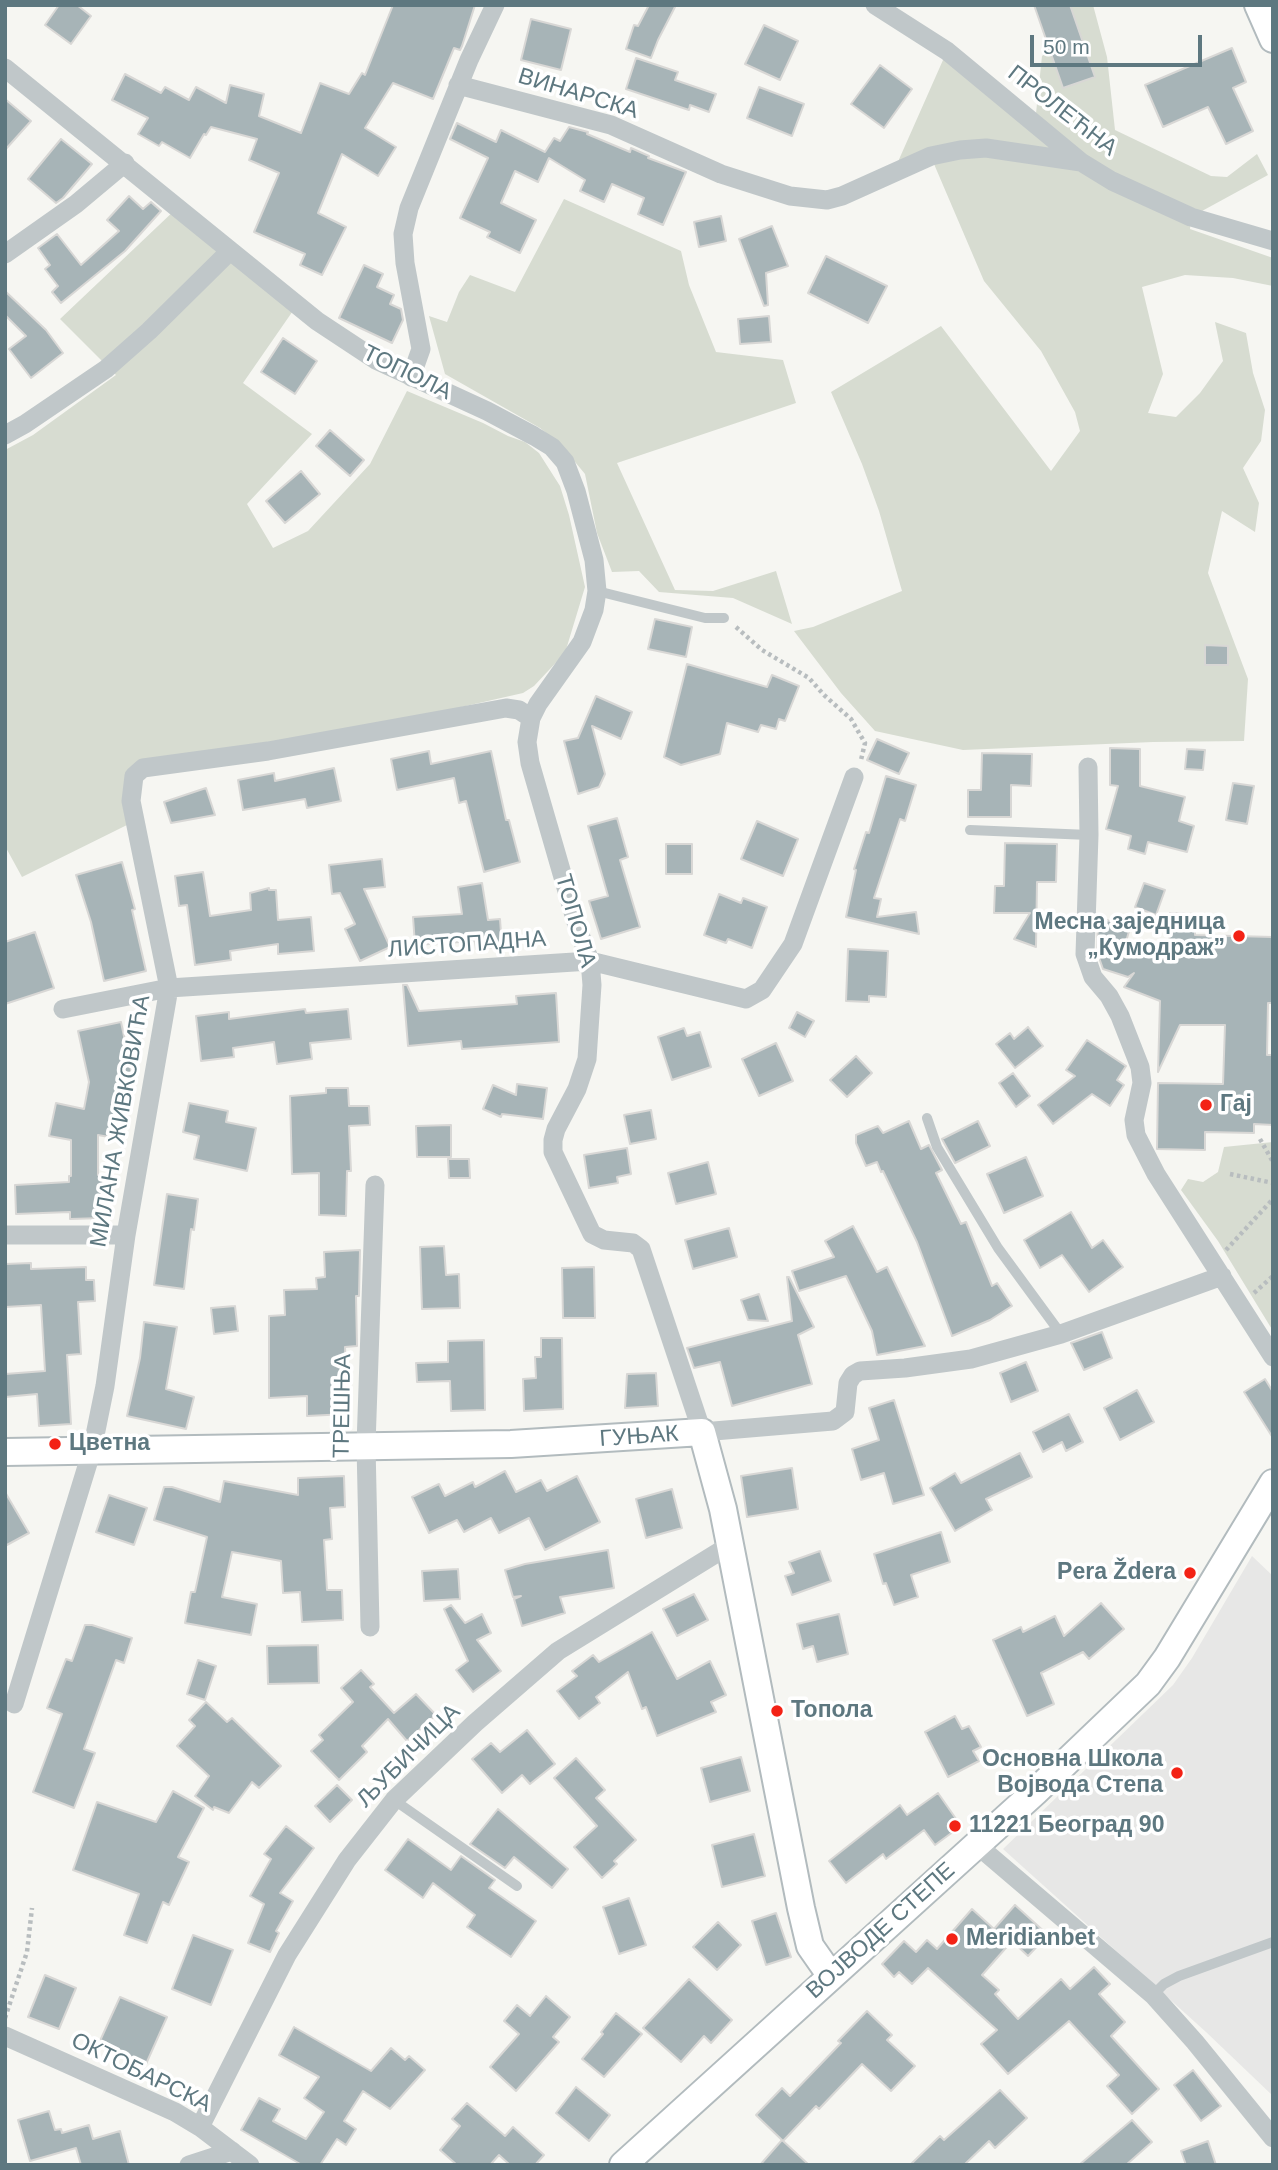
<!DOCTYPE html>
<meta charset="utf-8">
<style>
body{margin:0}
#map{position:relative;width:1278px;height:2170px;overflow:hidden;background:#f6f6f2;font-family:Arial,sans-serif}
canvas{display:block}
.frame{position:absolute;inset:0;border:7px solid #5e7880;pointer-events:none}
.scale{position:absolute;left:1030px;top:35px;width:172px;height:32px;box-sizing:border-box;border:4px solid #5e7880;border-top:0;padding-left:9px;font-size:21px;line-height:24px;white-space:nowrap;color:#5e7880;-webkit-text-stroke:5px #fff;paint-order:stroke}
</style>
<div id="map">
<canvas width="1278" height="2170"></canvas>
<div class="frame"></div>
<div class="scale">50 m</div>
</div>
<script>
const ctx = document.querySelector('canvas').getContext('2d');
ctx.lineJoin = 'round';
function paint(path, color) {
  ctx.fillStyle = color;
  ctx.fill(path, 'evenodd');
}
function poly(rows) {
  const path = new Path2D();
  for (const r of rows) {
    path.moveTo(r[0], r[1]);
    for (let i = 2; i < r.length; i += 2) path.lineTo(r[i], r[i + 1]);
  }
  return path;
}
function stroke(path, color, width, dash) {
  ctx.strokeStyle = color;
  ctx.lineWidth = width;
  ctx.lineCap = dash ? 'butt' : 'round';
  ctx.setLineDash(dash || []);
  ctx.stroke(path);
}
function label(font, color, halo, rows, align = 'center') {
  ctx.font = font + ' Arial,sans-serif';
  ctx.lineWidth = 7;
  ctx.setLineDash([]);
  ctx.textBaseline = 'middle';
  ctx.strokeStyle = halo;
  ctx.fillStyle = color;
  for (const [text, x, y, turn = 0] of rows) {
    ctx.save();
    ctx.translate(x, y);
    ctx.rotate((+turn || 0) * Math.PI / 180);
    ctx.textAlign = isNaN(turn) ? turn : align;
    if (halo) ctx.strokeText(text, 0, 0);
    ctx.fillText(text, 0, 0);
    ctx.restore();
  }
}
paint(poly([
 [1252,1556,1273,1576,1273,2096,1206,2032,1003,1849,1173,1685,1192,1658]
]), '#e7e7e6');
paint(poly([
 [1067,5,1093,5,1107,57,1115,130,1211,176,1227,177,1257,154,1268,175,1191,217,1190,229,1273,258,1273,286,1233,278,1185,275,1142,287,1163,374,1148,413,1176,417,1200,393,1223,361,1215,322,1246,333,1253,373,1265,410,1261,441,1243,468,1259,503,1255,532,1222,511,1208,573,1248,679,1244,741,1153,742,963,750,875,731,841,693,794,631,813,627,902,591,879,511,862,464,831,392,941,326,1051,471,1080,431,1075,412,1041,351,984,281,931,157,893,173,947,51,1035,123,1042,56,1075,30],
 [564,199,681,251,689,285,716,352,783,360,796,403,617,463,675,590,713,591,776,571,792,624,733,598,659,592,639,571,612,572,597,533,585,474,561,445,540,428,445,374,429,316,447,322,459,292,470,275,515,292],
 [177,208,297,305,243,383,312,434,247,504,273,548,308,531,370,464,407,391,483,423,508,436,525,442,539,453,560,486,569,515,585,587,565,653,534,686,523,693,268,751,185,755,132,784,127,825,22,877,5,846,5,450,33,435,116,375,60,319],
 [1273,1142,1273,1331,1218,1241,1181,1190,1188,1179,1203,1182,1218,1172,1224,1147]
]), '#d7dcd1');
const building = poly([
 [59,5,77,5,91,16,71,44,45,25,59,5],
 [393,5,475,5,462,46,460,50,454,48,433,99,393,83,365,128,396,147,378,176,342,154,318,213,346,227,322,275,300,265,305,254,254,232,279,173,249,160,257,139,211,127,206,135,204,134,190,158,162,142,159,146,138,134,148,118,112,100,125,74,161,93,165,87,189,100,196,87,226,103,230,85,264,94,259,116,301,133,320,83,349,94,362,73,365,75,393,5],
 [649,5,676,5,658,40,651,58,626,49,634,25,638,26,649,5],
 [1034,5,1070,5,1095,77,1063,88,1034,5],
 [531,19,571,29,561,70,521,60,531,19],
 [764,25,798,41,780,80,745,64,764,25],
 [1232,48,1246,82,1233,88,1253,131,1226,144,1208,107,1163,127,1145,85,1232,48],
 [636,58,678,72,675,80,716,94,709,112,690,105,689,110,626,89,636,58],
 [880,65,912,89,884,128,851,104,880,65],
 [759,87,804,104,792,136,747,118,759,87],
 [5,99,31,121,5,150,5,99],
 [457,123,496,142,501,130,545,152,554,138,560,141,569,127,588,132,587,134,630,152,631,148,649,156,648,158,686,172,663,225,638,214,644,198,612,184,604,202,580,191,585,180,549,158,538,182,515,171,501,203,536,220,520,253,487,237,490,232,460,218,488,158,450,139,457,123],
 [61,139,92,164,63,198,56,203,28,179,61,139],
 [129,196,143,209,151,202,161,211,125,251,61,303,52,292,58,286,45,269,50,265,38,248,57,234,81,265,119,231,107,220,129,196],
 [721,216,726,241,699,247,694,222,721,216],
 [772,226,788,266,766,273,768,305,764,306,739,239,772,226],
 [826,256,887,286,868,323,808,293,826,256],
 [364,265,383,274,377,287,394,295,390,304,401,309,403,320,392,343,339,318,364,265],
 [5,291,46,330,63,353,31,378,9,349,26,336,5,315,5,291],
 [769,316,771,342,740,344,738,319,769,316],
 [283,338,317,361,295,394,261,372,283,338],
 [330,430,364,460,350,476,316,446,330,430],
 [301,471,320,494,285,523,266,501,301,471],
 [655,619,692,627,686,657,648,649,655,619],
 [1205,645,1228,646,1228,665,1205,665,1205,645],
 [687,664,767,687,772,675,799,686,785,721,779,719,776,729,761,725,758,732,727,723,720,754,681,765,664,757,687,664],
 [596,696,632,712,621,739,592,726,605,774,599,787,578,794,564,741,578,738,596,696],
 [877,739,909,753,899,774,867,760,877,739],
 [1110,748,1140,749,1140,786,1185,797,1179,821,1194,826,1187,852,1148,842,1145,854,1128,849,1131,836,1106,829,1118,786,1110,785,1110,748],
 [1187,749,1205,750,1203,770,1185,769,1187,749],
 [429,751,431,764,491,751,506,820,509,820,520,862,484,872,466,801,459,803,454,778,397,790,391,759,429,751],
 [982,753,1032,754,1031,786,1011,785,1011,817,968,817,968,790,981,790,982,753],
 [334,768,341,801,307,808,305,799,243,810,238,780,274,773,275,781,334,768],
 [886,776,916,785,905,821,900,819,874,898,881,899,877,917,916,912,919,934,846,917,856,870,854,869,866,832,869,833,886,776],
 [1233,783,1254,786,1247,824,1226,820,1233,783],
 [206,788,215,815,171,823,164,802,206,788],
 [617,818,628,857,620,860,640,927,601,939,589,901,608,896,588,826,617,818],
 [757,821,798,839,783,876,741,859,757,821],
 [1005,843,1057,844,1056,882,1037,882,1036,947,1014,939,1030,913,994,913,995,886,1004,886,1005,843],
 [666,844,692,844,692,874,666,874,666,844],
 [382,859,385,887,364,889,390,947,360,961,345,929,355,924,340,893,332,894,329,865,382,859],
 [122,862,135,909,132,910,146,971,104,981,91,922,76,875,122,862],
 [203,872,210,916,251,910,250,893,269,888,269,890,276,890,278,920,311,917,314,951,278,954,278,944,230,951,231,960,195,965,187,905,179,906,175,876,203,872],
 [482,883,488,920,500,919,502,947,476,949,475,941,415,945,413,917,462,914,458,887,482,883],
 [1144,883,1165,890,1156,915,1135,907,1144,883],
 [719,894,741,903,743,898,767,907,752,948,728,939,726,943,704,935,719,894],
 [1170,913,1195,914,1195,935,1273,937,1273,1003,1268,1003,1267,1055,1273,1055,1273,1125,1254,1124,1254,1133,1205,1132,1205,1150,1157,1149,1158,1083,1223,1084,1225,1025,1180,1025,1158,1072,1160,1001,1124,987,1134,973,1128,977,1103,969,1097,952,1098,917,1130,928,1125,945,1169,961,1170,913],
 [35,932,54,988,5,1004,5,942,35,932],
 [848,949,888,951,886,997,869,996,869,1002,846,1001,848,949],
 [403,985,407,985,419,1011,517,1004,516,996,556,993,559,1042,462,1049,461,1041,408,1046,403,985],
 [305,1009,306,1013,348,1009,351,1039,310,1043,312,1059,277,1064,274,1042,233,1048,234,1057,201,1061,196,1016,229,1012,229,1019,305,1009],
 [797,1012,814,1021,805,1037,789,1028,797,1012],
 [121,1022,134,1084,131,1100,127,1099,120,1139,98,1135,98,1175,103,1175,103,1218,70,1219,70,1212,16,1214,15,1185,69,1182,69,1176,71,1176,71,1140,49,1136,56,1103,84,1109,89,1082,78,1031,121,1022],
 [1028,1027,1043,1046,1015,1068,996,1044,1010,1033,1014,1039,1028,1027],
 [684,1028,687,1036,700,1032,711,1067,672,1080,658,1037,684,1028],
 [1087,1040,1126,1066,1117,1080,1124,1085,1110,1106,1092,1094,1053,1124,1038,1105,1075,1076,1066,1070,1087,1040],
 [776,1043,793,1081,759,1096,742,1059,776,1043],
 [856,1056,872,1073,847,1097,830,1080,856,1056],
 [1013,1073,1030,1096,1016,1107,999,1083,1013,1073],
 [517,1084,547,1088,543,1119,502,1114,501,1117,483,1109,493,1085,516,1095,517,1084],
 [326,1088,348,1088,349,1106,369,1106,370,1125,349,1126,351,1171,347,1171,346,1216,319,1215,319,1173,292,1174,290,1096,326,1093,326,1088],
 [189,1103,228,1111,226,1122,256,1128,247,1171,194,1159,199,1136,183,1132,189,1103],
 [651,1110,656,1139,630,1144,624,1115,651,1110],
 [909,1121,921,1149,929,1145,942,1170,936,1173,961,1224,966,1222,992,1286,997,1283,1012,1306,990,1320,952,1336,917,1242,883,1171,881,1172,877,1162,866,1166,856,1143,856,1135,878,1126,883,1133,909,1121],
 [978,1121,990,1146,955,1163,942,1139,978,1121],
 [451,1125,451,1157,417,1157,416,1126,451,1125],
 [627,1148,631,1174,617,1177,618,1183,589,1188,584,1155,627,1148],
 [1026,1157,1043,1196,1004,1213,987,1174,1026,1157],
 [448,1159,469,1159,470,1178,449,1178,448,1159],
 [708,1162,716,1194,676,1204,668,1173,708,1162],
 [167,1194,198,1199,194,1230,191,1229,184,1289,154,1285,167,1194],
 [1071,1212,1092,1248,1103,1240,1123,1267,1089,1292,1062,1255,1040,1268,1024,1240,1071,1212],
 [853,1226,877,1272,887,1267,925,1346,877,1355,872,1331,846,1276,799,1291,792,1271,834,1257,825,1241,853,1226],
 [729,1228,737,1257,693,1269,685,1240,729,1228],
 [444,1246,446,1275,459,1274,460,1308,422,1309,420,1247,444,1246],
 [360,1250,359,1296,356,1296,357,1346,345,1347,347,1414,307,1416,307,1396,269,1398,269,1316,285,1315,284,1290,317,1289,316,1278,325,1277,324,1252,360,1250],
 [31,1263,31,1269,86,1267,86,1280,94,1280,95,1301,78,1302,81,1354,67,1355,71,1424,39,1426,37,1394,5,1397,5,1374,45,1371,41,1305,5,1307,5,1264,31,1263],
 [594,1267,595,1318,563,1318,562,1268,594,1267],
 [787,1277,789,1277,814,1327,798,1335,812,1384,732,1406,720,1362,694,1368,687,1348,792,1321,787,1277],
 [759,1294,768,1321,748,1320,741,1300,759,1294],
 [235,1306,238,1331,214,1334,211,1308,235,1306],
 [144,1322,177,1327,166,1389,194,1397,186,1429,127,1416,140,1358,144,1322],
 [1102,1332,1112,1358,1084,1370,1071,1343,1102,1332],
 [541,1338,562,1338,563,1409,524,1411,523,1379,536,1378,535,1357,541,1357,541,1338],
 [484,1340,485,1410,451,1411,450,1381,417,1382,416,1363,448,1362,448,1341,484,1340],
 [1026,1362,1038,1391,1011,1402,1000,1373,1026,1362],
 [656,1373,658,1406,625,1408,627,1374,656,1373],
 [1265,1379,1273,1392,1273,1438,1244,1392,1265,1379],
 [1137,1390,1154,1422,1120,1440,1104,1408,1137,1390],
 [894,1400,924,1495,893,1504,884,1473,861,1480,852,1449,879,1440,869,1408,894,1400],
 [1069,1414,1083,1442,1066,1451,1062,1442,1043,1452,1033,1432,1069,1414],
 [1020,1453,1032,1477,986,1499,992,1510,955,1531,930,1488,955,1473,961,1483,1020,1453],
 [792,1468,798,1509,747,1517,741,1476,792,1468],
 [505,1471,516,1492,541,1480,547,1491,577,1476,600,1522,545,1550,529,1518,499,1533,491,1518,464,1532,457,1520,429,1533,412,1497,439,1484,445,1496,473,1482,475,1487,505,1471],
 [344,1476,345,1507,330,1508,332,1539,324,1540,327,1590,342,1590,343,1620,302,1622,300,1592,283,1593,281,1561,232,1552,222,1597,257,1604,251,1635,185,1623,191,1592,195,1592,207,1537,154,1520,164,1487,172,1487,220,1502,224,1481,298,1495,298,1478,344,1476],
 [672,1489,682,1528,646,1538,636,1499,672,1489],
 [5,1492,29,1533,5,1546,5,1492],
 [109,1495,147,1508,134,1545,96,1532,109,1495],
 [941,1532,950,1562,911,1575,918,1597,894,1605,886,1583,883,1584,874,1554,941,1532],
 [608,1550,614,1588,560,1597,565,1613,522,1626,514,1599,521,1596,513,1597,505,1570,525,1564,608,1550],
 [820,1551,831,1581,792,1595,785,1576,794,1573,789,1562,820,1551],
 [458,1569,460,1599,424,1601,422,1571,458,1569],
 [694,1594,708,1620,677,1636,663,1609,694,1594],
 [1101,1603,1124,1629,1089,1659,1083,1652,1041,1673,1054,1704,1027,1716,993,1640,1021,1627,1023,1632,1055,1616,1064,1636,1101,1603],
 [451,1605,465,1623,482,1614,491,1633,477,1640,501,1671,473,1692,456,1670,468,1661,444,1609,451,1605],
 [839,1614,848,1654,817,1662,813,1646,803,1649,797,1624,839,1614],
 [85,1625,92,1625,132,1638,124,1663,116,1660,84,1749,95,1753,74,1808,33,1792,62,1714,47,1708,66,1659,72,1661,85,1625],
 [652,1632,677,1679,710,1661,726,1695,711,1702,716,1712,657,1736,646,1707,642,1709,628,1672,596,1697,600,1703,579,1719,557,1691,577,1676,572,1671,593,1655,599,1662,652,1632],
 [318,1645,319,1683,268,1684,267,1646,318,1645],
 [198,1660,216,1666,205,1700,187,1694,198,1660],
 [361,1670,374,1684,370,1687,394,1713,416,1694,436,1715,407,1741,388,1719,362,1746,367,1752,339,1780,311,1751,323,1740,319,1735,353,1702,341,1688,361,1670],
 [206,1702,227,1722,232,1718,281,1766,259,1788,252,1782,229,1813,214,1807,213,1810,195,1796,209,1776,177,1746,195,1726,189,1720,206,1702],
 [955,1716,962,1729,969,1726,981,1747,973,1751,979,1761,948,1777,925,1732,955,1716],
 [527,1730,555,1764,530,1784,522,1775,502,1793,472,1759,491,1743,500,1752,527,1730],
 [741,1757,750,1791,710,1802,701,1768,741,1757],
 [576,1758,605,1790,596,1798,636,1840,614,1861,617,1864,602,1878,574,1847,597,1826,554,1778,576,1758],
 [337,1785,352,1800,330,1822,315,1806,337,1785],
 [173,1791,204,1808,178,1857,189,1862,169,1905,163,1902,147,1943,124,1935,139,1894,73,1870,97,1802,156,1822,173,1791],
 [938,1793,961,1826,935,1845,924,1830,886,1859,883,1854,846,1883,829,1861,900,1805,907,1815,938,1793],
 [498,1809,568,1869,552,1888,514,1857,505,1868,470,1844,498,1809],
 [286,1826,314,1848,280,1893,293,1901,276,1931,279,1933,270,1952,248,1943,264,1904,250,1896,271,1859,264,1854,286,1826],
 [754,1834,765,1876,722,1887,712,1845,754,1834],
 [408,1839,451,1870,461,1856,495,1880,489,1888,536,1921,511,1957,467,1927,475,1915,433,1883,423,1898,385,1870,408,1839],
 [629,1898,646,1945,619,1954,603,1907,629,1898],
 [1015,1905,1048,1935,1028,1956,1012,1941,982,1975,999,1990,995,1994,1018,2019,1061,1979,1070,1989,1094,1967,1110,1984,1099,1994,1125,2022,1111,2036,1159,2089,1132,2114,1107,2086,1119,2075,1069,2021,1008,2074,981,2044,997,2030,928,1968,912,1984,899,1972,894,1977,882,1964,904,1941,916,1952,927,1940,937,1949,972,1909,994,1929,1015,1905],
 [776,1913,791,1957,766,1965,752,1921,776,1913],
 [718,1922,741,1945,717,1970,693,1947,718,1922],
 [193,1935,233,1950,211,2005,172,1989,193,1935],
 [45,1975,76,1988,59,2029,28,2017,45,1975],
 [689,1979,732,2020,711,2043,704,2036,681,2062,643,2028,689,1979],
 [546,1996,570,2017,553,2037,559,2042,516,2091,490,2067,519,2034,504,2021,517,2005,530,2016,546,1996],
 [120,1997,167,2017,146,2064,99,2043,120,1997],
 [867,2011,892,2035,887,2040,915,2066,891,2091,862,2064,819,2109,816,2106,783,2141,756,2115,782,2088,790,2096,841,2043,838,2041,867,2011],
 [616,2013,642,2034,604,2077,582,2059,603,2034,601,2032,616,2013],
 [294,2027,371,2071,391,2048,405,2060,409,2056,425,2070,390,2109,363,2091,344,2121,356,2129,346,2145,337,2139,320,2165,302,2165,241,2130,259,2098,280,2109,273,2121,306,2139,324,2112,304,2098,319,2077,279,2055,294,2027],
 [1193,2070,1221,2106,1201,2121,1174,2085,1193,2070],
 [576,2087,610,2115,589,2141,556,2113,576,2087],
 [1000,2090,1027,2118,995,2148,989,2141,964,2165,910,2165,940,2136,944,2140,1000,2090],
 [467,2103,505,2136,513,2127,544,2155,535,2165,510,2165,499,2155,490,2165,457,2165,440,2150,460,2126,452,2119,467,2103],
 [49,2111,55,2130,61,2129,62,2133,89,2125,93,2139,120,2131,129,2165,81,2165,76,2148,30,2161,18,2120,49,2111],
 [1132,2120,1152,2142,1126,2165,1079,2165,1132,2120],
 [782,2140,809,2165,760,2165,782,2140],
 [1208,2141,1216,2165,1186,2165,1181,2151,1208,2141]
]);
paint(building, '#a7b4b7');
stroke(building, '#d8d7d5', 2);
const secondary = poly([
 [1258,5,1273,39],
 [5,1452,511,1444,702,1432,723,1509,801,1908,810,1946,831,1976],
 [623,2165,1035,1792,1148,1684,1167,1658,1273,1483]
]);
stroke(secondary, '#b2bbbe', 30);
stroke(poly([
 [736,627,762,650,809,678,824,695,851,719,865,743,861,760],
 [1260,1139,1273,1162],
 [1230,1174,1273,1183],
 [1226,1250,1273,1199],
 [1254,1293,1273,1276],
 [5,2018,27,1952,32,1908]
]), '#b8bdbf', 4.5, [3.5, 3.5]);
stroke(poly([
 [597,591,705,618,724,618],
 [970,830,1089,835],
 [927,1118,937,1147,998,1248,1061,1334],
 [394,1800,517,1886],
 [1153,1995,1164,1984,1179,1976,1273,1942]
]), '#c0c7c9', 10);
stroke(poly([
 [875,5,947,51,1081,162,1112,181,1191,217,1273,241],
 [5,68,317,321,376,360,487,411,534,436,552,447,565,462,576,491,594,560,597,591,594,610,582,642,538,704,531,718,527,742,530,763,578,929,590,961,592,985,587,1059,577,1089,556,1129,553,1140,553,1152,592,1234,604,1240,633,1243,641,1249,702,1432,833,1421,845,1412,848,1383,853,1375,860,1371,905,1368,971,1359,1061,1334,1222,1276],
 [458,85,611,125,721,174,790,196,827,200,842,196,931,156,960,150,986,148,1081,162],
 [5,254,76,204,125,163],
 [411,377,421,349,405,263,403,234,409,208,469,60,495,5],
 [5,435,25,424,106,369,149,331,230,251],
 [1088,767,1089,835,1085,954,1093,977,1109,996,1120,1016,1140,1067,1142,1083,1134,1120,1136,1135,1156,1174,1273,1357],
 [63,1009,169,988,590,961,746,999,762,990,793,944,854,777],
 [5,1235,126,1235],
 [370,1627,366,1445,375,1185],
 [14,1704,92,1450,105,1386,126,1235,169,988,131,801,134,776,143,768,268,751,506,708,519,710,531,718],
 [977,1845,1153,1995,1195,2042,1273,2138],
 [5,2036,175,2112,200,2127,250,2165],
 [200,2127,287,1955,347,1860,394,1800,475,1723,558,1651,730,1545],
 [189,2165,232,2151]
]), '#c0c7c9', 19);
stroke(secondary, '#fff', 26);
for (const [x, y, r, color] of [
 [1239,936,7,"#f32215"],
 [1206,1105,7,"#f32215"],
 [55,1444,7,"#f32215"],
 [1190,1573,7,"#f32215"],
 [777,1711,7,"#f32215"],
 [1177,1773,7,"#f32215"],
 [955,1826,7,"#f32215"],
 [952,1939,7,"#f32215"]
]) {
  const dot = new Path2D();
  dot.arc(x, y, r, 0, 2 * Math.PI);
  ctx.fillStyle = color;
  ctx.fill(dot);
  stroke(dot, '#fff', 2.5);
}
label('23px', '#5e7880', '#fff', [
 ["ВИНАРСКА",578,94,17],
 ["ПРОЛЕЋНА",1062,111,38],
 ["ТОПОЛА",407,373,26],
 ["ТОПОЛА",575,921,74],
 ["ЛИСТОПАДНА",467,945,-4],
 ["МИЛАНА ЖИВКОВИЋА",121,1121,-80],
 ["ТРЕШЊА",343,1406,-89],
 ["ГУЊАК",639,1437,-4],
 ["ЉУБИЧИЦА",409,1756,-45],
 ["ВОЈВОДЕ СТЕПЕ",881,1931,-42],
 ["ОКТОБАРСКА",141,2073,26]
]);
label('bold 23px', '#5e7880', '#fff', [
 ["Месна заједница",1225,923,"right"],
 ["„Кумодраж”",1225,949,"right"],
 ["Гај",1220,1105],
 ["Цветна",69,1444],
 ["Pera Ždera",1176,1573,"right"],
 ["Топола",791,1711],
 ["Основна Школа",1163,1760,"right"],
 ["Војвода Степа",1163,1786,"right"],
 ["11221 Београд 90",969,1826],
 ["Meridianbet",966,1939]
], 'left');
</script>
